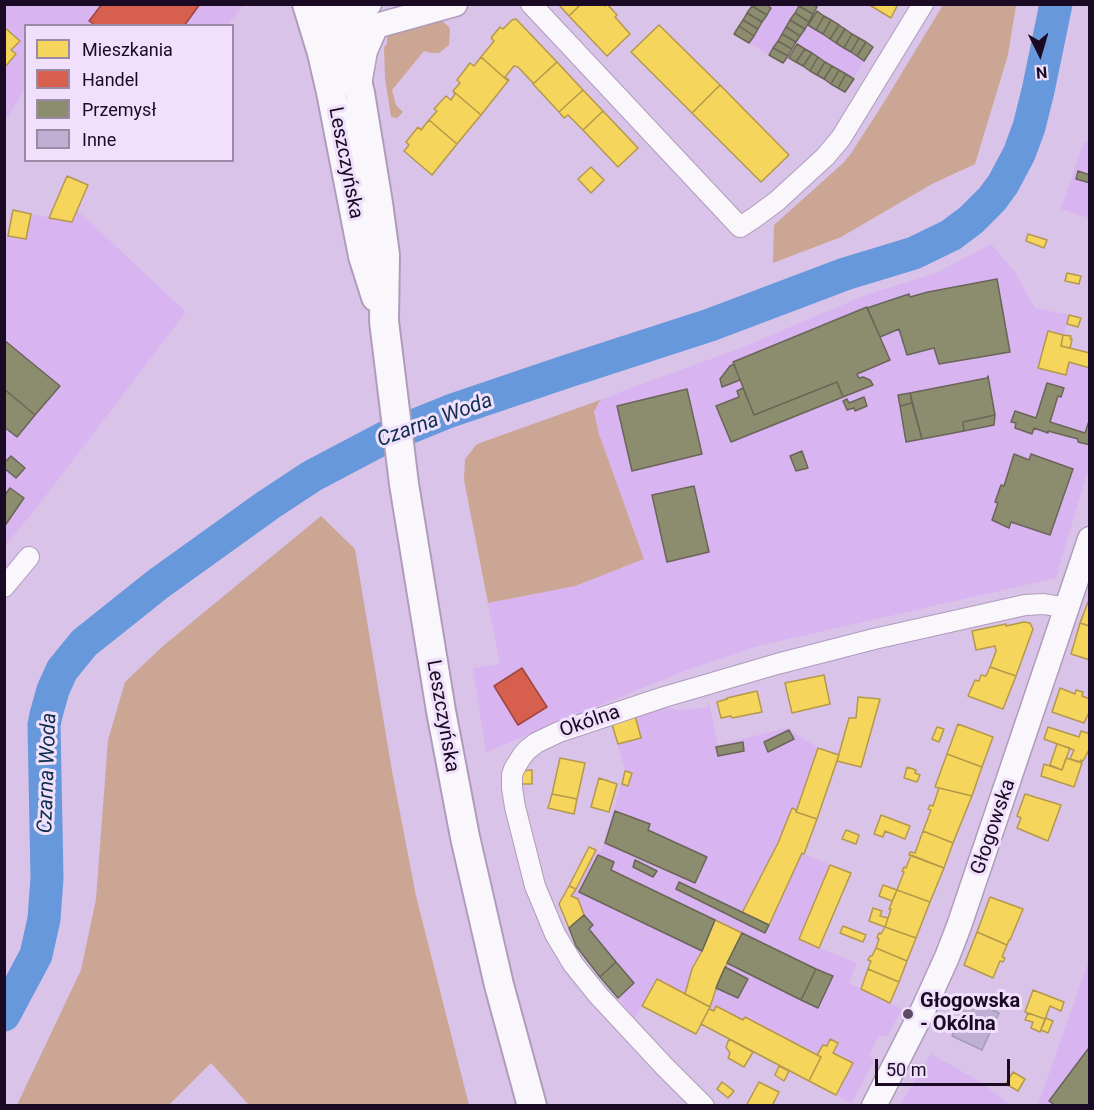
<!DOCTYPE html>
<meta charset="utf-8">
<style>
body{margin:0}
#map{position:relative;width:1094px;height:1110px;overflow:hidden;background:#dac3e9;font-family:Roboto,sans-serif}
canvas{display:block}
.frame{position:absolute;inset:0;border:6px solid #1a0a23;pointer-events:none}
.legend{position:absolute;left:24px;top:24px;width:210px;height:138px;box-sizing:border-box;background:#f0e0fc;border:2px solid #9a8aa5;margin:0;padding:8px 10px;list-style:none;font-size:18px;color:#1a0a23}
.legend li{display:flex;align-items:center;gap:12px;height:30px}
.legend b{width:30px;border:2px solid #9a8aa5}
.north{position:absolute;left:1010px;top:24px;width:60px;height:60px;-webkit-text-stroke:4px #f0e0fc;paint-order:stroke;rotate:175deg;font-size:16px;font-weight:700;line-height:24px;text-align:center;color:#1a0a23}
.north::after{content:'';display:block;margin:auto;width:21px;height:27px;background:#1a0a23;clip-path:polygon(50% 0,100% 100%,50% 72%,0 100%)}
.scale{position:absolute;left:875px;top:1059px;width:135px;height:27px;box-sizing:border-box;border:3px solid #1a0a23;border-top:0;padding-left:8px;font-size:18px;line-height:21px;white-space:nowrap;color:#1a0a23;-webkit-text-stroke:4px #f0e0fc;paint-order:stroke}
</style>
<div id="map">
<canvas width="1094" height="1110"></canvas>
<div class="frame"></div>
<ul class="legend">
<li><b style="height:16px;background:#f6d55c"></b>Mieszkania</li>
<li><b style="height:16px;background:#d6604d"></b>Handel</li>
<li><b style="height:16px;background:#8c8c6e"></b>Przemysł</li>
<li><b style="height:16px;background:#beafd3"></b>Inne</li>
</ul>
<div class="north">N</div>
<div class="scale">50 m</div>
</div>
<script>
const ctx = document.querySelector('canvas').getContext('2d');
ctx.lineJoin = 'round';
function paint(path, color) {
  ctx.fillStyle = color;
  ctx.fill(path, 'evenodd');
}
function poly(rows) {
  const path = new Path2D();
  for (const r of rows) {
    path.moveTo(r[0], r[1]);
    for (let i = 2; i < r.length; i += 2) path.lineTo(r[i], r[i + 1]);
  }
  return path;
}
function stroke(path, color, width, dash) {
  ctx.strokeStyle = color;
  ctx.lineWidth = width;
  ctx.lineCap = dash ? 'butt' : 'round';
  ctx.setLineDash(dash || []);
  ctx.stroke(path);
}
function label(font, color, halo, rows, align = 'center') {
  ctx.font = font + ' Roboto,sans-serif';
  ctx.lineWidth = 6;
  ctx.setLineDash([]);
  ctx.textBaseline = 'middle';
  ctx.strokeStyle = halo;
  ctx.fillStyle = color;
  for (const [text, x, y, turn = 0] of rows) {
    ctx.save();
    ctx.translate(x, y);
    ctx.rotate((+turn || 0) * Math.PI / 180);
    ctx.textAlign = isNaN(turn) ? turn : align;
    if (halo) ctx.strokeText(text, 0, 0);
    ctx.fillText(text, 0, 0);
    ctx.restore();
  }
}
paint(poly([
 [5,5,244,5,227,25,26,26,25,89,8,116,5,117],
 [752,5,819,5,816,11,873,47,845,92,788,57,783,63,734,34],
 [1084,141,1089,142,1089,218,1061,209],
 [77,210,186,312,41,502,5,546,5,234,26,238,31,214,72,222],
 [991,244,1014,271,1035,308,1069,315,1061,346,1089,353,1089,466,1056,578,758,646,684,671,486,752,473,668,500,664,488,603,575,586,644,559,599,434,594,412,599,402,603,399,636,386,741,348,868,294,936,273],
 [709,703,718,745,787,728,818,748,817,819,804,854,851,873,819,948,857,963,849,983,902,1009,888,1035,885,1037,879,1035,869,1056,873,1059,873,1063,851,1103,701,1024,710,1007,657,980,635,1018,618,998,576,946,559,904,589,847,601,852,625,771,611,721,666,707,678,710,706,708],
 [1089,960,1089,1105,1038,1105],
 [931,1054,979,1081,1010,1105,900,1105]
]), '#d8b4f0');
paint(poly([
 [943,5,1016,5,1008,55,975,164,932,184,841,237,773,263,774,225,842,164,850,155,886,99],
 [441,20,449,27,450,30,449,45,439,53,431,53,424,51,392,90,396,105,403,112,397,118,391,117,385,78,384,47,387,44,387,36,389,34],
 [603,399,599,402,594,412,599,434,644,559,575,586,488,603,464,480,465,459,477,444],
 [321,516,355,549,392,771,416,896,469,1105,249,1105,211,1063,169,1105,17,1105,81,970,96,899,108,740,125,682,163,646]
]), '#cba695');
const homes = poly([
 [558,4,581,4,569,16,558,4],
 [581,4,603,4,605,6,607,4,617,15,615,17,630,34,607,56,569,16,581,4],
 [868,4,898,4,891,18,868,4],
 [516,19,557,62,533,84,533,83,518,67,514,66,505,77,509,80,508,81,481,57,494,41,491,38,500,27,503,29,512,20,516,19],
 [659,25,720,85,692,113,631,52,659,25],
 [4,27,20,41,11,50,16,54,4,68,4,27],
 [481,57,508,81,481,115,453,91,460,83,457,80,470,63,474,66,481,57],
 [557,62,583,90,559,112,533,84,557,62],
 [720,85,789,155,761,182,692,113,720,85],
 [583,90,603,111,583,130,568,115,564,118,559,112,583,90],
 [453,91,481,115,457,144,429,120,437,111,434,109,446,96,451,100,455,94,453,91],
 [603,111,638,148,618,167,583,130,603,111],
 [429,120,457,144,432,175,404,151,409,145,406,142,418,127,421,130,429,120],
 [591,167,604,180,591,193,578,179,591,167],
 [67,176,88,185,72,222,49,218,67,176],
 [13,210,31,214,26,239,8,236,13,210],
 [1028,234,1047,240,1044,248,1026,241,1028,234],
 [1067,273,1081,276,1079,284,1065,281,1067,273],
 [1069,315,1081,318,1078,327,1067,324,1069,315],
 [1048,331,1063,335,1061,346,1090,353,1090,368,1069,362,1066,375,1038,368,1048,331],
 [1063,335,1071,336,1070,339,1072,339,1070,348,1061,346,1063,335],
 [1090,597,1090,626,1080,623,1090,597],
 [1024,622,1030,623,1033,629,1016,676,990,667,996,651,995,646,976,650,972,631,1006,624,1006,626,1024,622],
 [1080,623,1090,626,1090,660,1071,654,1080,623],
 [990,667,1016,676,1003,709,968,696,975,680,979,681,981,675,986,676,990,667],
 [824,675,830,704,792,713,785,683,824,675],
 [1060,688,1075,694,1076,690,1083,692,1082,696,1090,699,1090,710,1084,723,1052,712,1060,688],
 [757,691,762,712,732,718,731,716,721,718,717,702,727,699,727,698,757,691],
 [858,697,880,699,861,767,837,761,849,718,856,718,858,697],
 [635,715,641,738,618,744,611,721,635,715],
 [958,724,993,737,982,767,947,754,958,724],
 [937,727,944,729,939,742,932,739,937,727],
 [1048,727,1079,737,1081,731,1090,734,1090,748,1083,761,1081,760,1081,762,1070,759,1074,750,1044,739,1048,727],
 [1057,744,1070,748,1062,770,1050,765,1057,744],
 [818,748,839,755,817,819,796,812,818,748],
 [947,754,982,767,972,796,935,787,947,754],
 [560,758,585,763,577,799,552,794,560,758],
 [1066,758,1082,763,1074,787,1041,776,1044,764,1062,770,1066,758],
 [907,767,916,770,915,773,920,775,917,782,904,778,907,767],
 [532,770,532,784,522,784,521,771,532,770],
 [625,771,632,773,628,786,622,784,625,771],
 [599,778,617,784,609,812,591,807,599,778],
 [939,788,972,796,953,843,923,831,931,810,928,809,930,805,933,806,939,788],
 [552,794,577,799,574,814,548,808,552,794],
 [1025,794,1061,805,1048,841,1017,828,1021,818,1017,816,1025,794],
 [792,808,796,810,796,812,817,819,804,854,802,853,769,925,742,913,778,843,792,808],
 [881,815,910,826,905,839,885,831,883,837,874,834,881,815],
 [846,830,859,835,856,844,842,839,846,830],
 [923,831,953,843,944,868,909,855,910,852,915,853,923,831],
 [589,847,596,850,576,889,569,886,589,847],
 [911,855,944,868,930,902,897,890,904,872,902,871,904,867,906,868,911,855],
 [830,865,851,873,819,948,799,939,830,865],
 [883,885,897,890,892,901,879,896,883,885],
 [569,886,576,889,571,896,578,899,584,915,569,928,559,904,569,886],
 [897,890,930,902,916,938,885,927,891,909,889,909,897,890],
 [990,897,1023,909,1010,940,1009,940,1007,945,977,932,990,897],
 [873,908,882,911,880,916,888,918,885,927,869,921,873,908],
 [715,920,742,933,719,980,710,1007,685,994,692,969,702,951,715,920],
 [843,926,866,935,863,942,840,933,843,926],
 [885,927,916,938,907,961,876,948,879,939,877,938,879,933,881,934,885,927],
 [977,932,1007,945,1002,957,1005,958,1003,962,1000,961,993,978,964,965,977,932],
 [876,948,907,961,899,982,868,969,871,961,868,960,870,956,872,956,876,948],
 [868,969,899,982,890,1003,861,989,868,969],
 [657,979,710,1007,696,1034,642,1006,657,979],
 [1033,990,1064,1002,1061,1011,1050,1006,1045,1019,1025,1012,1033,990],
 [716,1006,743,1020,745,1017,821,1057,809,1081,701,1024,709,1009,714,1011,716,1006],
 [1028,1013,1045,1019,1040,1032,1031,1028,1033,1022,1025,1020,1028,1013],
 [1046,1018,1053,1021,1048,1033,1041,1030,1046,1018],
 [729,1039,753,1052,744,1067,728,1058,730,1053,726,1047,729,1039],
 [830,1039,838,1043,833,1053,853,1063,836,1095,809,1081,821,1057,817,1055,823,1045,827,1046,830,1039],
 [779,1066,789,1071,784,1081,775,1075,779,1066],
 [1013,1072,1025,1079,1018,1091,1006,1084,1013,1072],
 [722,1082,734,1091,728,1098,717,1089,722,1082],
 [759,1082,779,1092,772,1106,746,1106,759,1082]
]);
paint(homes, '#f6d55c');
stroke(homes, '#b4984b', 1.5);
const shops = poly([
 [102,4,200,4,184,26,96,26,89,21,102,4],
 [522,668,547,707,518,725,494,686,522,668]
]);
paint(shops, '#d6604d');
stroke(shops, '#9e4640', 1.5);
const industry = poly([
 [752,4,765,4,771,8,767,15,752,6,752,4],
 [800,4,812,4,817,7,813,14,799,6,800,4],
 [752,6,767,15,762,22,747,13,752,6],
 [799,6,813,14,809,22,795,13,799,6],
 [817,11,824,16,816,30,808,25,817,11],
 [747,13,762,22,758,29,743,20,747,13],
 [795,13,809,22,805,29,790,20,795,13],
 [824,16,831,20,823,34,816,30,824,16],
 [743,20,758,29,754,36,739,26,743,20],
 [790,20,805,29,800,36,786,27,790,20],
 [831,20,839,25,830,39,823,34,831,20],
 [839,25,845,29,836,43,830,39,839,25],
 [739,26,754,36,749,43,734,34,739,26],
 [786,27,800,36,796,42,782,34,786,27],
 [845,29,852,34,844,48,836,43,845,29],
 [782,34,796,42,792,49,778,41,782,34],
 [852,34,859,38,851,52,844,48,852,34],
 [859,38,866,42,857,56,851,52,859,38],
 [778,41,792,49,788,56,773,48,778,41],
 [866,42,873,47,864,61,857,56,866,42],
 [797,44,805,49,796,62,789,58,797,44],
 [773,48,788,56,783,63,769,55,773,48],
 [805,49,812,53,803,66,796,62,805,49],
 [812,53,818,57,810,71,803,66,812,53],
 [818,57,825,62,817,75,810,71,818,57],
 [825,62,832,66,824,79,817,75,825,62],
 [832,66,839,70,831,84,824,79,832,66],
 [839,70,846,74,838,88,831,84,839,70],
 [846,74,854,79,845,92,838,88,846,74],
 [1078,171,1090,175,1090,183,1076,179,1078,171],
 [997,279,1010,352,939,364,934,348,907,355,899,329,880,337,867,308,909,294,910,297,928,292,997,279],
 [867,307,890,360,857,374,859,378,863,377,870,380,873,385,843,397,837,382,754,415,733,362,867,307],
 [4,340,60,386,35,415,4,389,4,340],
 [734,364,740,380,722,387,720,379,730,366,734,364],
 [988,376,995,415,963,422,964,431,922,439,910,393,987,378,988,376],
 [837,382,843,397,731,442,716,406,739,397,737,391,743,388,754,415,837,382],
 [1047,383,1064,388,1061,397,1058,396,1050,422,1085,433,1090,418,1090,445,1078,442,1078,439,1048,431,1048,433,1034,428,1032,434,1015,428,1016,423,1011,422,1015,411,1036,418,1047,383],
 [4,389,35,415,17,437,4,427,4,389],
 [687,389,702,454,632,471,617,406,687,389],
 [910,393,912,403,900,406,898,395,910,393],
 [864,397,867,406,855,411,854,408,847,410,843,401,847,399,849,403,864,397],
 [912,403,922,439,906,442,900,406,912,403],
 [995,415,994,425,964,431,963,422,995,415],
 [802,451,808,468,796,471,790,456,802,451],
 [1014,454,1029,460,1031,454,1073,469,1050,535,1011,522,1009,528,992,520,998,503,995,502,1001,485,1004,486,1014,454],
 [11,456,25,468,16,478,4,468,4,463,11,456],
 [694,486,709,552,667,562,652,495,694,486],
 [10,488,24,498,4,527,4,496,10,488],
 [789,730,794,739,768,752,764,742,789,730],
 [743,742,744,751,718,756,716,747,743,742],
 [615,811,650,824,648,830,707,857,695,883,605,843,615,811],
 [598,855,614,862,611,870,715,920,702,951,579,892,598,855],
 [635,860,657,871,653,877,633,867,635,860],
 [679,882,769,925,765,933,676,889,679,882],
 [584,915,593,925,589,929,616,962,600,977,576,946,569,928,584,915],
 [742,933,816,969,801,1000,727,963,742,933],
 [616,962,634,983,618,998,600,977,616,962],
 [725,967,748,979,738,998,716,988,725,967],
 [816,969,833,976,818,1008,801,1000,816,969],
 [1088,1049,1090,1050,1090,1106,1056,1106,1049,1101,1088,1049]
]);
paint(industry, '#8c8c6e');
stroke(industry, '#6a6558', 1.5);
stroke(poly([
 [4,1015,36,955,44,919,47,878,44,725,46,715,53,690,62,670,84,643,158,584,268,505,312,476,386,437,450,411,565,372,710,325,845,274,914,253,951,235,971,220,992,199,1003,184,1019,154,1029,127,1038,91,1056,4]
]), '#6698db', 33);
const building = poly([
 [969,999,999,1013,982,1050,952,1036,969,999]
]);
paint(building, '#beafd3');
stroke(building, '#a79ab9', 1.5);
const minor = poly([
 [531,4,740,227,754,218,777,201,825,157,841,138,923,4],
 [4,587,29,557],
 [704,1106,664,1066,598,995,573,964,555,934,535,886,515,807,512,788,512,775,514,769,522,756,527,750,536,743,559,732,664,697,777,664,874,639,1025,605,1044,604,1067,608]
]);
const tertiary = poly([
 [328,17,351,26,364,27,376,26,455,4],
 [334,31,349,15,358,9,369,4],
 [360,87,360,79,365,51,376,26],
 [874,1106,924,1008,947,957,959,926,1090,539]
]);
const secondary = poly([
 [307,4,322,53,331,92,363,256,376,297],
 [336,4,360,93,378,203,385,255,384,321,404,484,441,711,465,837,499,985,532,1106]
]);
stroke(minor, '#af9cba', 22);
stroke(tertiary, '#af9cba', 27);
stroke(secondary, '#af9cba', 32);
stroke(minor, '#f9f6fc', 20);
stroke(tertiary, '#f9f6fc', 24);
stroke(secondary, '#f9f6fc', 28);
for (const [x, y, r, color] of [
 [908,1014,6,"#5d4b68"]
]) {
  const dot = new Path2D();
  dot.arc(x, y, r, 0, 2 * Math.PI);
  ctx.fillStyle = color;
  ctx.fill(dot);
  stroke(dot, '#f0e0fc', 2);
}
label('20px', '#1a0a23', '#f0e0fc', [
 ["Leszczyńska",345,163,79],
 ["Leszczyńska",442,716,80],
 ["Okólna",590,722,-19],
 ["Głogowska",994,827,-71]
]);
label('bold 20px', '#1a0a23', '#f0e0fc', [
 ["Głogowska",920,1002],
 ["- Okólna",920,1025]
], 'left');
label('italic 21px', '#0e2f4f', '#f0e0fc', [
 ["Czarna Woda",435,421,-20],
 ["Czarna Woda",48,773,-88]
]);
</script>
